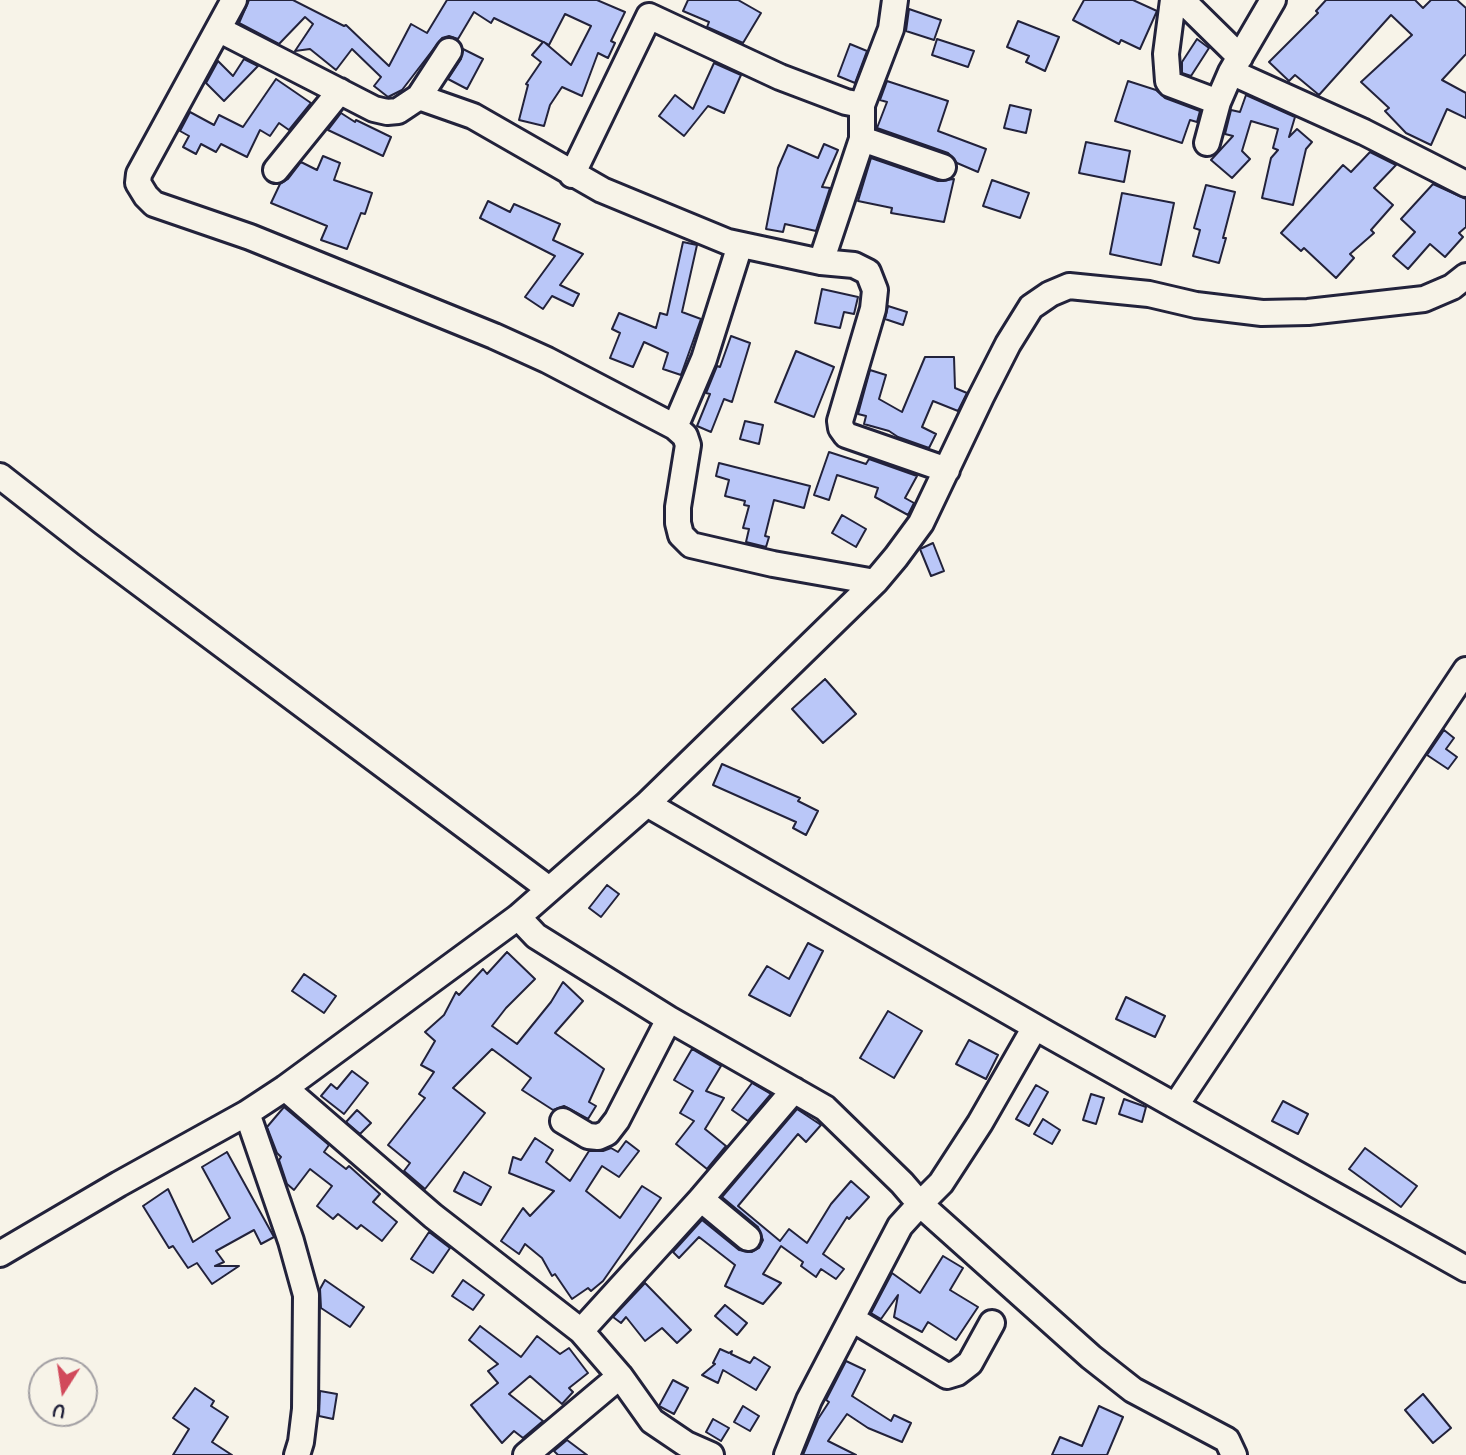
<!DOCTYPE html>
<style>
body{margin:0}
#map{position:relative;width:1466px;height:1455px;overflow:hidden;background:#f7f3e8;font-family:Pangolin,sans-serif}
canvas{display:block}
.north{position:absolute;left:28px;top:1357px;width:70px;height:70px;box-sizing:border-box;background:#f7f3e8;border:2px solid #a29fa3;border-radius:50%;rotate:192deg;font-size:19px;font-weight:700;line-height:28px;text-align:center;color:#22223b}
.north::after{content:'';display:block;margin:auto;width:24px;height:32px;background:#d1495b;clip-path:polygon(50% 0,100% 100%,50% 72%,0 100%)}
</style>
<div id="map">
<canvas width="1466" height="1455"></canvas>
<div class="north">U</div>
</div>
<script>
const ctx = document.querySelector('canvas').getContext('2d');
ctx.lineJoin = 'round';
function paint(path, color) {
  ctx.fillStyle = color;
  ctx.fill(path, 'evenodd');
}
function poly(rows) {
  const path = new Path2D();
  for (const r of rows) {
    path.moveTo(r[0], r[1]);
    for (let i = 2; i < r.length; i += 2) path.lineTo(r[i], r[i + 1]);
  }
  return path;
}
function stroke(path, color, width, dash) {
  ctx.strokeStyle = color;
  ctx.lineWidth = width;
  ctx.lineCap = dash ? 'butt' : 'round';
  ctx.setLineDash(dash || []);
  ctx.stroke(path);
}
const building = poly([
 [249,0,293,0,344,26,346,25,389,66,411,24,427,33,447,0,597,0,625,12,611,41,615,43,608,58,598,53,582,96,562,87,550,105,544,126,519,120,528,85,526,84,541,62,532,55,543,42,494,18,491,23,474,12,458,39,449,36,442,38,402,90,388,97,374,86,381,77,352,49,336,70,310,49,295,51,313,24,305,17,279,44,239,23,249,0],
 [565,14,591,26,571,65,544,42,549,45,565,14],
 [688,0,738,0,761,13,743,43,707,27,709,22,683,11,688,0],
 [1084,0,1133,0,1157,11,1140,49,1121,40,1119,44,1073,20,1084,0],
 [1326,0,1415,0,1423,8,1431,0,1457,0,1466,8,1466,54,1442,80,1466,93,1466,118,1447,109,1431,145,1406,133,1385,111,1389,108,1361,82,1412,35,1391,15,1319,95,1295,75,1289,81,1269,62,1318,13,1316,11,1326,0],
 [909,9,941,20,934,40,906,31,909,9],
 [1018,21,1059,37,1045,71,1026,62,1029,56,1007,47,1018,21],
 [937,39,974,51,968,67,932,55,937,39],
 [1197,39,1209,48,1191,76,1182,73,1182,62,1197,39],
 [850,44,867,51,855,83,838,76,850,44],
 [463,49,483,59,467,89,448,79,461,59,463,49],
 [244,59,258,66,224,101,206,83,218,61,233,76,244,59],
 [714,63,741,75,724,113,708,106,684,136,659,116,675,95,693,109,714,63],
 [276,79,311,103,289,130,279,123,270,136,260,130,247,157,221,144,216,152,201,144,196,154,183,147,189,136,180,131,190,112,214,125,219,115,243,127,276,79],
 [887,81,948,101,938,131,986,149,978,172,957,163,948,153,877,128,887,102,880,100,887,81],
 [1128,81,1156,90,1165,98,1200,111,1197,122,1190,120,1182,143,1115,121,1128,81],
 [1246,95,1295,117,1289,137,1297,129,1312,142,1306,149,1293,205,1262,198,1271,158,1278,150,1273,148,1278,129,1251,121,1242,151,1250,159,1232,178,1211,160,1233,136,1225,134,1231,110,1240,112,1246,95],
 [1010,105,1031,110,1026,133,1004,128,1010,105],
 [341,113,355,122,356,120,391,137,383,156,328,130,341,113],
 [1086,142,1130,151,1124,182,1079,173,1086,142],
 [824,144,838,150,822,187,830,188,816,231,785,224,783,232,766,229,778,168,788,145,818,158,824,144],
 [1370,152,1396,165,1374,188,1393,205,1371,230,1374,233,1350,254,1354,258,1336,278,1304,248,1301,251,1281,233,1343,165,1351,172,1370,152],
 [323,156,340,163,334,180,372,193,365,214,361,213,347,249,321,240,327,226,271,203,280,184,288,179,301,162,317,170,323,156],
 [871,158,938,181,954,179,944,222,891,213,892,208,858,201,871,158],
 [992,180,1029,193,1020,218,983,206,992,180],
 [1433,184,1466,199,1466,227,1459,233,1463,237,1445,257,1430,244,1408,269,1393,256,1415,232,1401,219,1433,184],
 [1206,185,1235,192,1223,238,1226,238,1219,263,1193,256,1200,230,1194,228,1206,185],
 [1122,193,1174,203,1161,265,1110,254,1122,193],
 [488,201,510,212,514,204,560,224,553,240,583,254,560,285,579,294,573,306,552,296,543,309,525,297,555,256,480,218,488,201],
 [683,242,697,245,682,312,701,319,681,375,663,369,668,353,644,342,633,367,610,358,620,333,612,329,619,313,656,328,660,313,667,315,683,242],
 [822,289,858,297,854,314,844,312,840,328,815,323,822,289],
 [888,306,907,312,903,325,885,319,888,306],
 [731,336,750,343,732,402,724,399,711,432,697,426,710,394,706,393,717,366,720,367,731,336],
 [796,351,834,367,814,417,775,402,796,351],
 [925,357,954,357,955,388,967,393,958,411,933,401,922,427,936,434,929,448,898,437,889,431,864,424,866,416,858,414,870,370,886,375,879,399,902,412,925,357],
 [745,421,763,425,759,444,740,439,745,421],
 [829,452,866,464,869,459,917,476,905,498,914,503,908,515,875,497,878,488,837,475,829,500,814,495,829,452],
 [719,463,810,486,804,508,774,500,765,536,769,537,766,547,746,542,749,529,743,528,749,506,744,505,745,501,725,496,729,480,716,476,719,463],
 [842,515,866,529,856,547,832,533,842,515],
 [933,543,944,571,931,576,920,549,933,543],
 [825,679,856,714,823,743,792,709,825,679],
 [1444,730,1454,738,1446,749,1457,757,1448,769,1427,755,1444,730],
 [722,764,800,798,798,801,818,811,806,835,793,828,796,822,713,785,722,764],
 [607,885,619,894,601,917,589,908,607,885],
 [808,943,823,951,790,1016,749,995,767,966,789,979,808,943],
 [507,952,535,979,506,1008,492,1026,517,1044,551,1002,563,982,583,1001,555,1033,604,1069,589,1102,596,1106,588,1119,564,1106,553,1110,522,1090,531,1078,492,1049,453,1088,485,1113,425,1189,404,1171,410,1163,388,1145,425,1098,419,1094,434,1072,421,1065,435,1041,425,1032,444,1015,456,992,459,995,483,969,487,974,507,952],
 [304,974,336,996,324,1013,292,991,304,974],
 [1126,997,1165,1016,1155,1037,1116,1019,1126,997],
 [888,1011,922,1031,894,1078,860,1058,888,1011],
 [969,1040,998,1055,986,1079,956,1064,969,1040],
 [692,1049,721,1066,706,1091,724,1098,705,1129,726,1146,707,1169,676,1144,694,1121,680,1113,693,1091,674,1080,692,1049],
 [352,1071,368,1083,344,1114,321,1096,331,1084,337,1089,352,1071],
 [752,1083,771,1094,748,1121,732,1110,752,1083],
 [1036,1085,1048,1092,1029,1126,1016,1119,1036,1085],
 [1091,1094,1104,1098,1096,1124,1083,1120,1091,1094],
 [1124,1099,1146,1107,1142,1122,1119,1114,1124,1099],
 [1283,1101,1308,1114,1298,1134,1272,1121,1283,1101],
 [284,1107,329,1145,324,1152,346,1169,349,1166,380,1194,373,1202,397,1222,382,1241,361,1225,357,1229,338,1214,333,1219,317,1206,332,1186,310,1169,294,1190,287,1184,279,1160,281,1157,277,1153,267,1127,284,1107],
 [797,1109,821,1125,806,1142,798,1134,738,1206,780,1241,789,1229,807,1243,831,1204,851,1181,869,1197,849,1219,847,1217,823,1254,844,1269,836,1279,821,1269,816,1277,801,1266,803,1262,781,1246,763,1274,781,1283,763,1304,725,1286,735,1265,699,1237,679,1258,673,1252,702,1220,739,1250,752,1252,759,1248,763,1240,758,1227,722,1197,797,1109],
 [357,1110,371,1123,360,1134,346,1122,357,1110],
 [1043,1119,1060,1130,1052,1144,1034,1134,1043,1119],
 [535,1138,553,1150,546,1162,570,1181,589,1151,603,1151,611,1148,618,1152,626,1141,639,1151,619,1177,602,1166,586,1191,620,1218,642,1186,661,1198,603,1281,591,1291,588,1288,572,1299,555,1274,552,1276,542,1258,525,1244,519,1254,501,1241,523,1208,530,1216,554,1191,509,1173,513,1157,521,1160,535,1138],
 [1365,1148,1417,1186,1401,1207,1349,1169,1365,1148],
 [227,1152,274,1237,261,1244,254,1230,216,1251,224,1262,215,1266,239,1266,212,1284,197,1263,188,1268,173,1246,169,1248,143,1206,168,1189,193,1242,230,1218,202,1167,227,1152],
 [464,1172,491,1187,481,1205,454,1191,464,1172],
 [429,1232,450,1248,433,1273,411,1259,429,1232],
 [943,1256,963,1268,950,1290,978,1307,956,1340,928,1322,922,1332,894,1317,898,1295,881,1319,871,1313,892,1273,920,1293,943,1256],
 [325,1280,364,1307,350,1327,321,1308,320,1289,325,1280],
 [463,1280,484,1295,473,1310,452,1296,463,1280],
 [645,1283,691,1330,677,1343,662,1328,645,1341,626,1317,621,1323,613,1317,645,1283],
 [725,1305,747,1323,737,1335,715,1316,725,1305],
 [480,1326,521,1357,537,1336,560,1354,569,1348,588,1373,569,1388,573,1392,562,1404,530,1376,509,1394,543,1421,523,1438,514,1431,502,1443,471,1405,498,1383,488,1371,498,1364,469,1340,480,1326],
 [720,1349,729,1353,732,1351,731,1354,750,1363,754,1357,770,1367,756,1390,723,1370,718,1383,702,1375,715,1364,713,1363,720,1349],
 [846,1361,865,1370,852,1396,891,1421,894,1415,911,1423,902,1442,868,1428,847,1414,828,1441,856,1455,803,1455,818,1419,829,1402,826,1400,846,1361],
 [673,1380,688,1388,674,1414,659,1406,673,1380],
 [195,1388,214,1401,211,1406,228,1417,212,1442,232,1455,173,1455,189,1429,173,1418,195,1388],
 [320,1391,337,1394,333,1419,319,1416,320,1391],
 [1423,1394,1451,1428,1433,1443,1405,1410,1423,1394],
 [743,1406,759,1416,750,1431,734,1422,743,1406],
 [1099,1406,1123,1417,1107,1455,1052,1455,1060,1437,1082,1446,1099,1406],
 [713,1419,729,1428,721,1441,706,1432,713,1419],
 [567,1440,587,1455,558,1455,554,1451,567,1440]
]);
paint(building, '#bac7f8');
stroke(building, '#22223b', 2);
const minor = poly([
 [234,0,139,174,138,183,146,196,154,204,250,237,494,336,547,360,675,427,685,436,688,445,678,507,678,523,681,535,691,545,773,564,875,582],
 [1173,0,1166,54,1168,81,1170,84,1218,102],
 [1182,0,1240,57],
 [220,30,374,109,387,112,398,111,419,97,473,116,602,190,728,242,821,262,854,265,868,272,875,290,873,309,840,421,841,428,846,435,947,470],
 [1231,72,1364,132,1466,184],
 [419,97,449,51],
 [862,139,943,167],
 [1207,143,1218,102,1231,72,1273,0],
 [276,170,340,91],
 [572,175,649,16,780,77,846,102,862,105,891,29,895,0],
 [821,262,862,139,862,105],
 [675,427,704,359,740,245],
 [0,476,87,544,549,889],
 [647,804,1051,1036,1466,1269],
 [518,917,536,936,669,1019,825,1108,902,1183,920,1204,900,1226,809,1400,787,1455],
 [1035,1027,980,1123,941,1183,920,1204,1091,1357,1133,1390,1227,1440,1234,1455],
 [285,1088,433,1216,581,1331,620,1376,652,1421,686,1444,711,1455],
 [1176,1105,1466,670],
 [247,1113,291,1241,306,1295,305,1409,301,1442,297,1455],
 [563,1121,588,1136,598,1137,607,1133,617,1120,669,1019],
 [701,1199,748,1238],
 [0,1254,119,1184,247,1113,285,1088,518,917,647,804,875,582,896,557,921,523,981,397,1008,344,1031,307,1050,294,1069,286,1149,294,1196,305,1262,313,1308,312,1424,299,1452,287,1466,276],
 [852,1319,947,1376,957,1373,970,1363,992,1323],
 [581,1331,701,1199,794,1090],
 [526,1455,620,1376]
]);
stroke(minor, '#22223b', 30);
stroke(minor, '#f7f3e8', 24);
</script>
